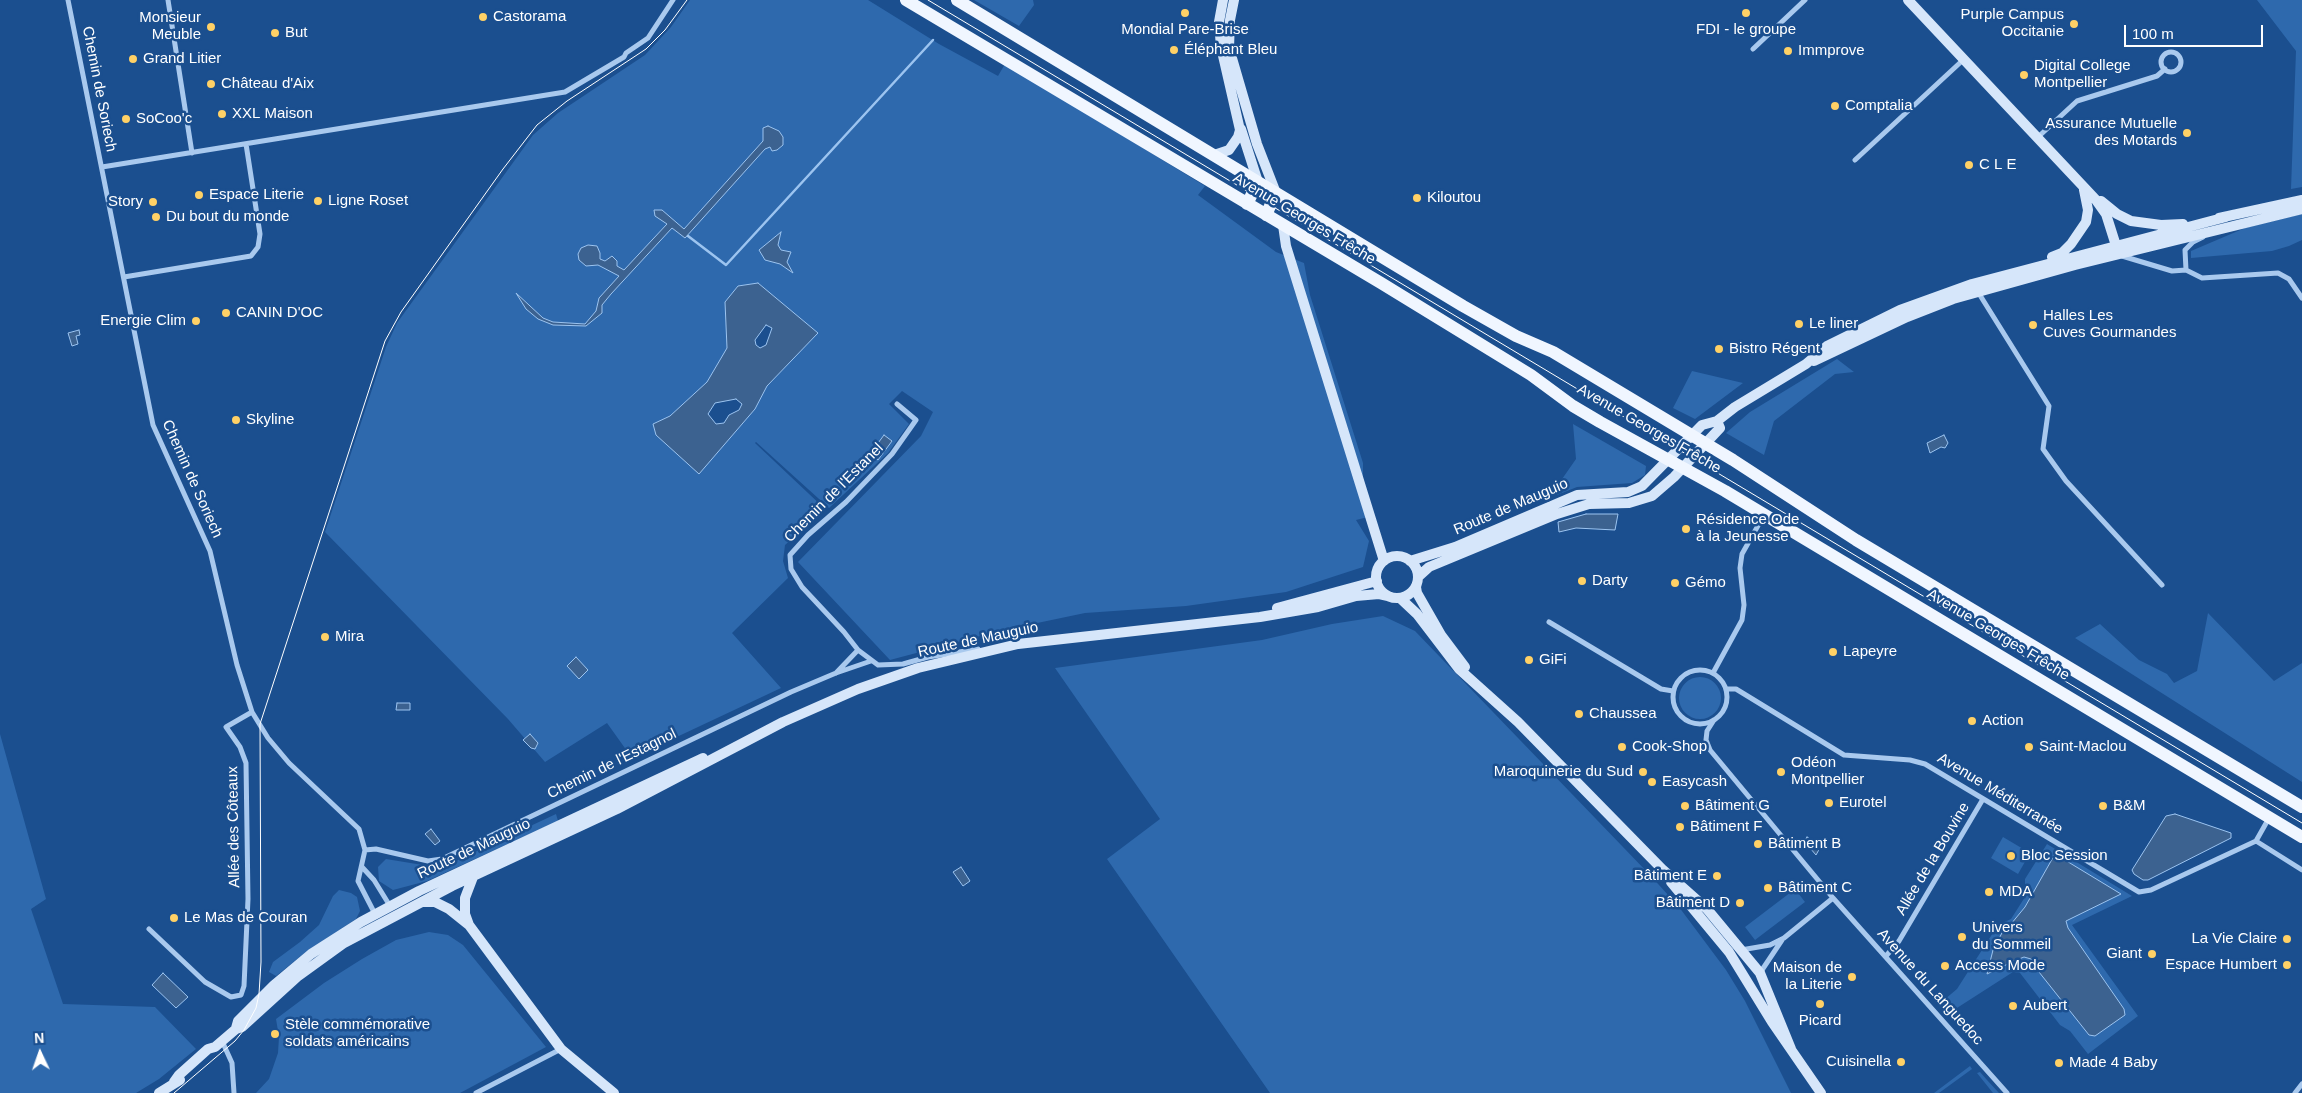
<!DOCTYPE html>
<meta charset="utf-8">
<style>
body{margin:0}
#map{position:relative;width:2302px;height:1093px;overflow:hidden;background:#1b4f8f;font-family:Helvetica,sans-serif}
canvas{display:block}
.north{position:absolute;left:15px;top:1028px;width:50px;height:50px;-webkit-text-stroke:4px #1b4f8f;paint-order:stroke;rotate:357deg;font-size:14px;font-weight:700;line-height:20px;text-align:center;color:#fff}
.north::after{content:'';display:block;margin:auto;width:18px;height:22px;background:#fff;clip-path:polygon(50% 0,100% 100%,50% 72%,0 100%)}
.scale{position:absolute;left:2124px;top:25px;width:139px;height:22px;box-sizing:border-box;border:2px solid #fff;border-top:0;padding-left:6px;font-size:15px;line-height:18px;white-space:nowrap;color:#fff;-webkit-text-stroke:4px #1b4f8f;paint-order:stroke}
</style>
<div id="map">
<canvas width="2302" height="1093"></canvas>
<div class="north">N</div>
<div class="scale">100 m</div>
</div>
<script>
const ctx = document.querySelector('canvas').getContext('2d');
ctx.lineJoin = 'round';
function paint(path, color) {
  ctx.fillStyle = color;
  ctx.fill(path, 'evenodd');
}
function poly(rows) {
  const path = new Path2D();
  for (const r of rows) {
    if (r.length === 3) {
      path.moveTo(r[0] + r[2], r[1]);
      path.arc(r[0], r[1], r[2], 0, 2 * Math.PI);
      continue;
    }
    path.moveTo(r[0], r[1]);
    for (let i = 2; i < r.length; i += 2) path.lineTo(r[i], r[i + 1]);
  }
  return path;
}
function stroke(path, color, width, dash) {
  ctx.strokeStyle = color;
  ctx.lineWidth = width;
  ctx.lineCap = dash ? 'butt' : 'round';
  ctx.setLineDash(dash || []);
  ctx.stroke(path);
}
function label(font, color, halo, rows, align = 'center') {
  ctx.font = font + ' Helvetica,sans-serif';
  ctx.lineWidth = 5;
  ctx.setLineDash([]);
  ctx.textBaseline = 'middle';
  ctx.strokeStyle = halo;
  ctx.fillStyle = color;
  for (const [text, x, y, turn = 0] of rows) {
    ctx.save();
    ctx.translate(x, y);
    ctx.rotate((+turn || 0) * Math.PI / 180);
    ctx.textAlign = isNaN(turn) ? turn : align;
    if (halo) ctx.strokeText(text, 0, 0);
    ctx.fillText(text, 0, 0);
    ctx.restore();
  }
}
paint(poly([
 [690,0,868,0,939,44,998,76,1005,64,1205,186,1198,195,1276,252,1304,263,1310,295,1363,463,1363,482,1372,516,1356,520,1369,541,1363,567,1286,592,1186,606,1085,613,999,631,890,660,798,562,921,436,933,412,902,391,889,404,909,424,888,453,829,508,756,442,755,443,825,509,785,545,783,561,788,578,732,633,781,688,632,758,607,723,545,762,508,719,325,532,386,347,397,323,533,135,558,113,645,55,671,27],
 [758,283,818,333,767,386,755,409,699,473,653,424,670,416,707,382,727,348,725,302,738,286],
 [974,0,1033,0,1034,5,1019,26],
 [2257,0,2302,0,2302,187,2291,189,2296,51],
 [2302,214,2302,240,2289,246,2272,251,2191,258,2191,251,2245,228],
 [1837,359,1854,372,1835,374,1774,421,1764,455,1726,433,1750,412],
 [1692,371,1743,383,1695,419,1673,408],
 [1573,424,1646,466,1645,475,1632,483,1577,487,1557,495,1553,492,1576,459],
 [2208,613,2274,681,2302,663,2302,782,2075,638,2100,624,2139,660,2167,674,2174,683,2197,671],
 [1383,616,1415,631,1649,874,1679,907,1726,970,1745,1001,1791,1093,1270,1093,1107,859,1160,819,1055,668,1262,640,1332,624],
 [1700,698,21],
 [0,734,46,899,31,909,63,1004,155,1007,196,1049,159,1079,136,1093,0,1093],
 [556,814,558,821,427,881,393,890,379,881,378,867,386,859,435,867,449,864],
 [2003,837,2030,853,2018,874,1991,858],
 [2047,844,2132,896,2072,925,2138,1016,2088,1054,2070,1031,2060,1025,2020,973,2013,972,1946,1015,1938,1005,1957,989,1998,925,2011,919,2025,897,2025,879],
 [1795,889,1805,902,1755,940,1745,927],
 [339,890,351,893,357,897,360,911,356,919,307,951,276,976,269,972,273,962,300,942,319,925,333,896],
 [429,932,448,935,463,945,546,1047,460,1093,256,1093,269,1079,278,1053,279,1037,276,1019,324,983,362,959,396,940],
 [1970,1066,1972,1069,1939,1093,1934,1093],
 [1980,1072,1987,1080,1999,1093,1993,1093,1977,1073]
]), '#2e69ad');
const water = poly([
 [768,126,779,131,783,137,783,145,777,150,772,151,770,147,765,149,685,238,672,228,611,294,602,305,602,313,586,326,553,325,538,319,526,309,516,293,543,318,553,322,585,324,596,311,599,298,619,276,598,265,586,266,579,260,578,254,581,248,588,245,597,246,600,253,600,259,605,261,612,256,617,261,617,266,624,270,667,224,655,216,654,210,662,210,684,229,763,141,763,128,768,126],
 [781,232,778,245,781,250,791,252,787,262,793,273,780,264,765,260,759,250,781,232],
 [758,283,818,333,767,386,755,409,699,474,656,435,653,424,670,416,707,382,727,348,725,302,738,286,758,283],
 [766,325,772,328,766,345,760,348,756,345,755,340,766,325],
 [736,399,742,404,739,410,729,415,724,423,716,424,708,414,715,403,736,399],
 [79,330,80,335,76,336,78,344,72,346,68,333,79,330],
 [884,435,892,441,878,460,870,454,884,435],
 [1944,435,1948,443,1945,448,1941,447,1930,453,1927,443,1944,435],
 [1586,514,1618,514,1615,530,1576,528,1559,532,1558,522,1586,514],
 [576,657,588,670,579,679,567,666,576,657],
 [397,703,410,703,410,710,396,710,397,703],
 [530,734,538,743,535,749,531,748,523,740,530,734],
 [2175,814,2231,833,2231,838,2148,880,2143,880,2134,874,2132,870,2166,816,2175,814],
 [431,829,440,841,435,845,425,834,431,829],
 [1807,837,1821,846,1816,855,1804,841,1807,837],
 [2055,854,2121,894,2066,921,2068,928,2124,1009,2125,1015,2095,1036,2089,1035,2035,967,2031,959,2024,957,2014,961,1987,974,1993,950,2004,929,2011,924,2025,907,2055,854],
 [961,867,970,881,963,886,953,872,961,867],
 [163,973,188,997,176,1008,152,985,163,973]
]);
paint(water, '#3c6290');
stroke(water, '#9cc4f0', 1);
stroke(poly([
 [688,236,726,265,933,40]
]), '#9cc4f0', 2.5);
stroke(poly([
 [68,0,153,425,210,551,237,665,252,712,268,738,289,763,359,829,365,850,358,881,375,914],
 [168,0,192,153],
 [1753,49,1805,0],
 [2171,62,10],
 [2037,138,2077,101,2157,76,2165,69],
 [1855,160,1963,60],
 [102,167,565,92,624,57,626,53,648,38,673,0],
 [2122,256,2172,271,2186,270,2202,278,2278,273,2289,279,2302,298],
 [2186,270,2185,250,2193,242,2203,237],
 [124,277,251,256,258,247,260,234,246,144],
 [1978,292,2049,406,2043,449,2066,481,2162,585],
 [897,404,916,420,892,454,846,502,808,535,790,555,791,569,802,587,844,632,858,650,878,665,903,664,928,657,978,649],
 [1549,622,1661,689,1673,691],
 [1700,697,27],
 [836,673,858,650],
 [1713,673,1742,620,1744,605,1740,568,1742,554,1764,515],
 [1726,689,1736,689,1844,755,1910,760,1925,764,2139,892,2151,890,2256,841],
 [1714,720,1707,731,1706,740,1710,750,1833,898,2007,1093],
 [2256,841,2302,870],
 [2256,841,2269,818],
 [365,850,376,849,428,861,442,859,791,692,836,673,871,661],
 [362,867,374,880,390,906],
 [149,929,205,982,231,997,241,995,244,986,248,899,246,763,240,747,226,727,252,712],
 [1741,950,1770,945,1784,938,1833,898],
 [1886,956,1899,941,1983,799],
 [1760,973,1782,940],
 [222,1041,232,1063,234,1093],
 [476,1093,561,1049],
 [2295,1093,2302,1084]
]), '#a9c9ee', 5);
stroke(poly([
 [1234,0,1230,20,1229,48,1257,144,1276,193],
 [1908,0,2096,200,2106,214,2118,252],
 [1241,129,1258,182],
 [1214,155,1229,150,1238,137,1240,130,1221,47,1219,22,1223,0],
 [2101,201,2117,214,2131,221,2161,225,2183,224],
 [2219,218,2302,200],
 [1283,225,1286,246,1384,561],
 [2052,257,2062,253,2071,244,2086,222,2088,210,2084,190],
 [1814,361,1907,317,1953,299,2075,265,2302,209],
 [1397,577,21],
 [1410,561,1455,547,1577,495,1628,492,1642,486,1702,425,1717,421,1735,407,1806,364,1827,346,1900,310,1972,284,2226,217],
 [1418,577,1429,567,1557,514,1589,504,1629,503,1652,496,1674,477,1720,428,1717,421],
 [1416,587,1417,593,1441,635,1465,667],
 [1400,598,1417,614,1459,669,1518,722,1662,869,1707,909,1760,973,1791,1049],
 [1277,608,1377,581],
 [473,877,465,898,465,914,469,925,561,1049,614,1093],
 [1671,882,1729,952,1772,1022,1821,1093],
 [422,902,435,902,449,909,469,925],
 [236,1028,238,1021,274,985,311,954,361,922,419,891,703,758],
 [174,1082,179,1075,208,1049,215,1047,236,1029,242,1027,297,977,344,943,452,886,617,809,783,722,858,689,918,668,1018,644,1260,617,1318,607,1356,596,1379,594,1388,596],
 [159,1093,180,1080]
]), '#d6e6fa', 10);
stroke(poly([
 [906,0,1381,283,1531,375,1573,406,1600,422,1725,491,2302,837],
 [957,0,1463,306,1516,336,1553,352,1733,460,1856,540,2302,807],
 [1247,204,1258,182],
 [1266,215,1276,193]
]), '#f0f6ff', 12);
stroke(poly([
 [928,0,2302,823],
 [174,1093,235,1041,244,1030,256,1008,259,994,261,962,260,724,385,341,401,312,503,169,537,125,567,101,646,49,665,30,687,0]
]), '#fff', 1);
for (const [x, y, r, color] of [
 [1185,13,5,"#ffd166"],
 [1746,13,5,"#ffd166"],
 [483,17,5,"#ffd166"],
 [2074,24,5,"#ffd166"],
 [211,27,5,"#ffd166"],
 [275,33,5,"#ffd166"],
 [1174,50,5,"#ffd166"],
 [1788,51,5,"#ffd166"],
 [133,59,5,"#ffd166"],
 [2024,75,5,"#ffd166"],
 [211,84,5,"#ffd166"],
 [1835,106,5,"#ffd166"],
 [222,114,5,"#ffd166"],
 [126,119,5,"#ffd166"],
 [2187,133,5,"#ffd166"],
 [1969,165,5,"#ffd166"],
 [199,195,5,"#ffd166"],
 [1417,198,5,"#ffd166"],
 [318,201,5,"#ffd166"],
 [153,202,5,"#ffd166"],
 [156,217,5,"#ffd166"],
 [226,313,5,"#ffd166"],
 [196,321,5,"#ffd166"],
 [1799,324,5,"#ffd166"],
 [2033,325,5,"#ffd166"],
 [1719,349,5,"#ffd166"],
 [236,420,5,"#ffd166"],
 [1686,529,5,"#ffd166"],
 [1582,581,5,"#ffd166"],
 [1675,583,5,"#ffd166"],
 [325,637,5,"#ffd166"],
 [1833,652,5,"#ffd166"],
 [1529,660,5,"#ffd166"],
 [1579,714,5,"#ffd166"],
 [1972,721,5,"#ffd166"],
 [1622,747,5,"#ffd166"],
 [2029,747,5,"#ffd166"],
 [1643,772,5,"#ffd166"],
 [1781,772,5,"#ffd166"],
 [1652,782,5,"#ffd166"],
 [1829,803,5,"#ffd166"],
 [1685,806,5,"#ffd166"],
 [2103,806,5,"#ffd166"],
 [1680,827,5,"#ffd166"],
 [1758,844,5,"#ffd166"],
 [2011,856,5,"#ffd166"],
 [1717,876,5,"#ffd166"],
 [1768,888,5,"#ffd166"],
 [1989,892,5,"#ffd166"],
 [1740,903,5,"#ffd166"],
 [174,918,5,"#ffd166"],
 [1962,937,5,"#ffd166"],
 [2287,939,5,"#ffd166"],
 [2152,954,5,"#ffd166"],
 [2287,965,5,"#ffd166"],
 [1945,966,5,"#ffd166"],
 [1852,977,5,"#ffd166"],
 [1820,1004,5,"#ffd166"],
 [2013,1006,5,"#ffd166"],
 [275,1034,5,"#ffd166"],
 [1901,1062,5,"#ffd166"],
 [2059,1063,5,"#ffd166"]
]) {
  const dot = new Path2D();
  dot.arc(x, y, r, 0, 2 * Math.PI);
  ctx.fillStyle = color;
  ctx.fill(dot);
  stroke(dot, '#1b4f8f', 2);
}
label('15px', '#fff', '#1b4f8f', [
 ["Purple Campus",2064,15,"right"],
 ["Occitanie",2064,32,"right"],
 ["Castorama",493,17],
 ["Monsieur",201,18,"right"],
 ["Meuble",201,35,"right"],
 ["Mondial Pare-Brise",1185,30,"center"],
 ["FDI - le groupe",1746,30,"center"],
 ["But",285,33],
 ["Éléphant Bleu",1184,50],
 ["Immprove",1798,51],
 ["Grand Litier",143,59],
 ["Digital College",2034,66],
 ["Montpellier",2034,83],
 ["Château d'Aix",221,84],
 ["Comptalia",1845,106],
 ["XXL Maison",232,114],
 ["SoCoo'c",136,119],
 ["Assurance Mutuelle",2177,124,"right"],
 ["des Motards",2177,141,"right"],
 ["C L E",1979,165],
 ["Espace Literie",209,195],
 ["Kiloutou",1427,198],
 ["Ligne Roset",328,201],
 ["Story",143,202,"right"],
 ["Du bout du monde",166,217],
 ["CANIN D'OC",236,313],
 ["Halles Les",2043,316],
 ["Cuves Gourmandes",2043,333],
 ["Energie Clim",186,321,"right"],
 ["Le liner",1809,324],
 ["Bistro Régent",1729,349],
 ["Skyline",246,420],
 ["Résidence Ode",1696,520],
 ["à la Jeunesse",1696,537],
 ["Darty",1592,581],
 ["Gémo",1685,583],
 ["Mira",335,637],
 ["Lapeyre",1843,652],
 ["GiFi",1539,660],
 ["Chaussea",1589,714],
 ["Action",1982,721],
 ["Cook-Shop",1632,747],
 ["Saint-Maclou",2039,747],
 ["Odéon",1791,763],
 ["Montpellier",1791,780],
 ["Maroquinerie du Sud",1633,772,"right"],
 ["Easycash",1662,782],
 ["Eurotel",1839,803],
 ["Bâtiment G",1695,806],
 ["B&M",2113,806],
 ["Bâtiment F",1690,827],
 ["Bâtiment B",1768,844],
 ["Bloc Session",2021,856],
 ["Bâtiment E",1707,876,"right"],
 ["Bâtiment C",1778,888],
 ["MDA",1999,892],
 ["Bâtiment D",1730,903,"right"],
 ["Le Mas de Couran",184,918],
 ["Univers",1972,928],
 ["du Sommeil",1972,945],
 ["La Vie Claire",2277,939,"right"],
 ["Giant",2142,954,"right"],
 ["Espace Humbert",2277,965,"right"],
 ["Access Mode",1955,966],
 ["Maison de",1842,968,"right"],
 ["la Literie",1842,985,"right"],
 ["Aubert",2023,1006],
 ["Picard",1820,1021,"center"],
 ["Stèle commémorative",285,1025],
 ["soldats américains",285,1042],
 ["Cuisinella",1891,1062,"right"],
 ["Made 4 Baby",2069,1063]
], 'left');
label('15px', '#fff', '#1b4f8f', [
 ["Chemin de Soriech",99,89,79],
 ["Avenue Georges Frêche",1304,219,31],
 ["Avenue Georges Frêche",1649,429,30],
 ["Chemin de Soriech",192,479,66],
 ["Chemin de l'Estanel",834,493,-45],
 ["Route de Mauguio",1511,507,-23],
 ["Avenue Georges Frêche",1998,635,31],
 ["Route de Mauguio",978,640,-12],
 ["Chemin de l'Estagnol",612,764,-26],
 ["Avenue Méditerranée",2000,794,31],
 ["Allée des Côteaux",234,827,-91],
 ["Route de Mauguio",474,849,-25],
 ["Allée de la Bouvine",1933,859,-59],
 ["Avenue du Languedoc",1930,987,48]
]);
</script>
